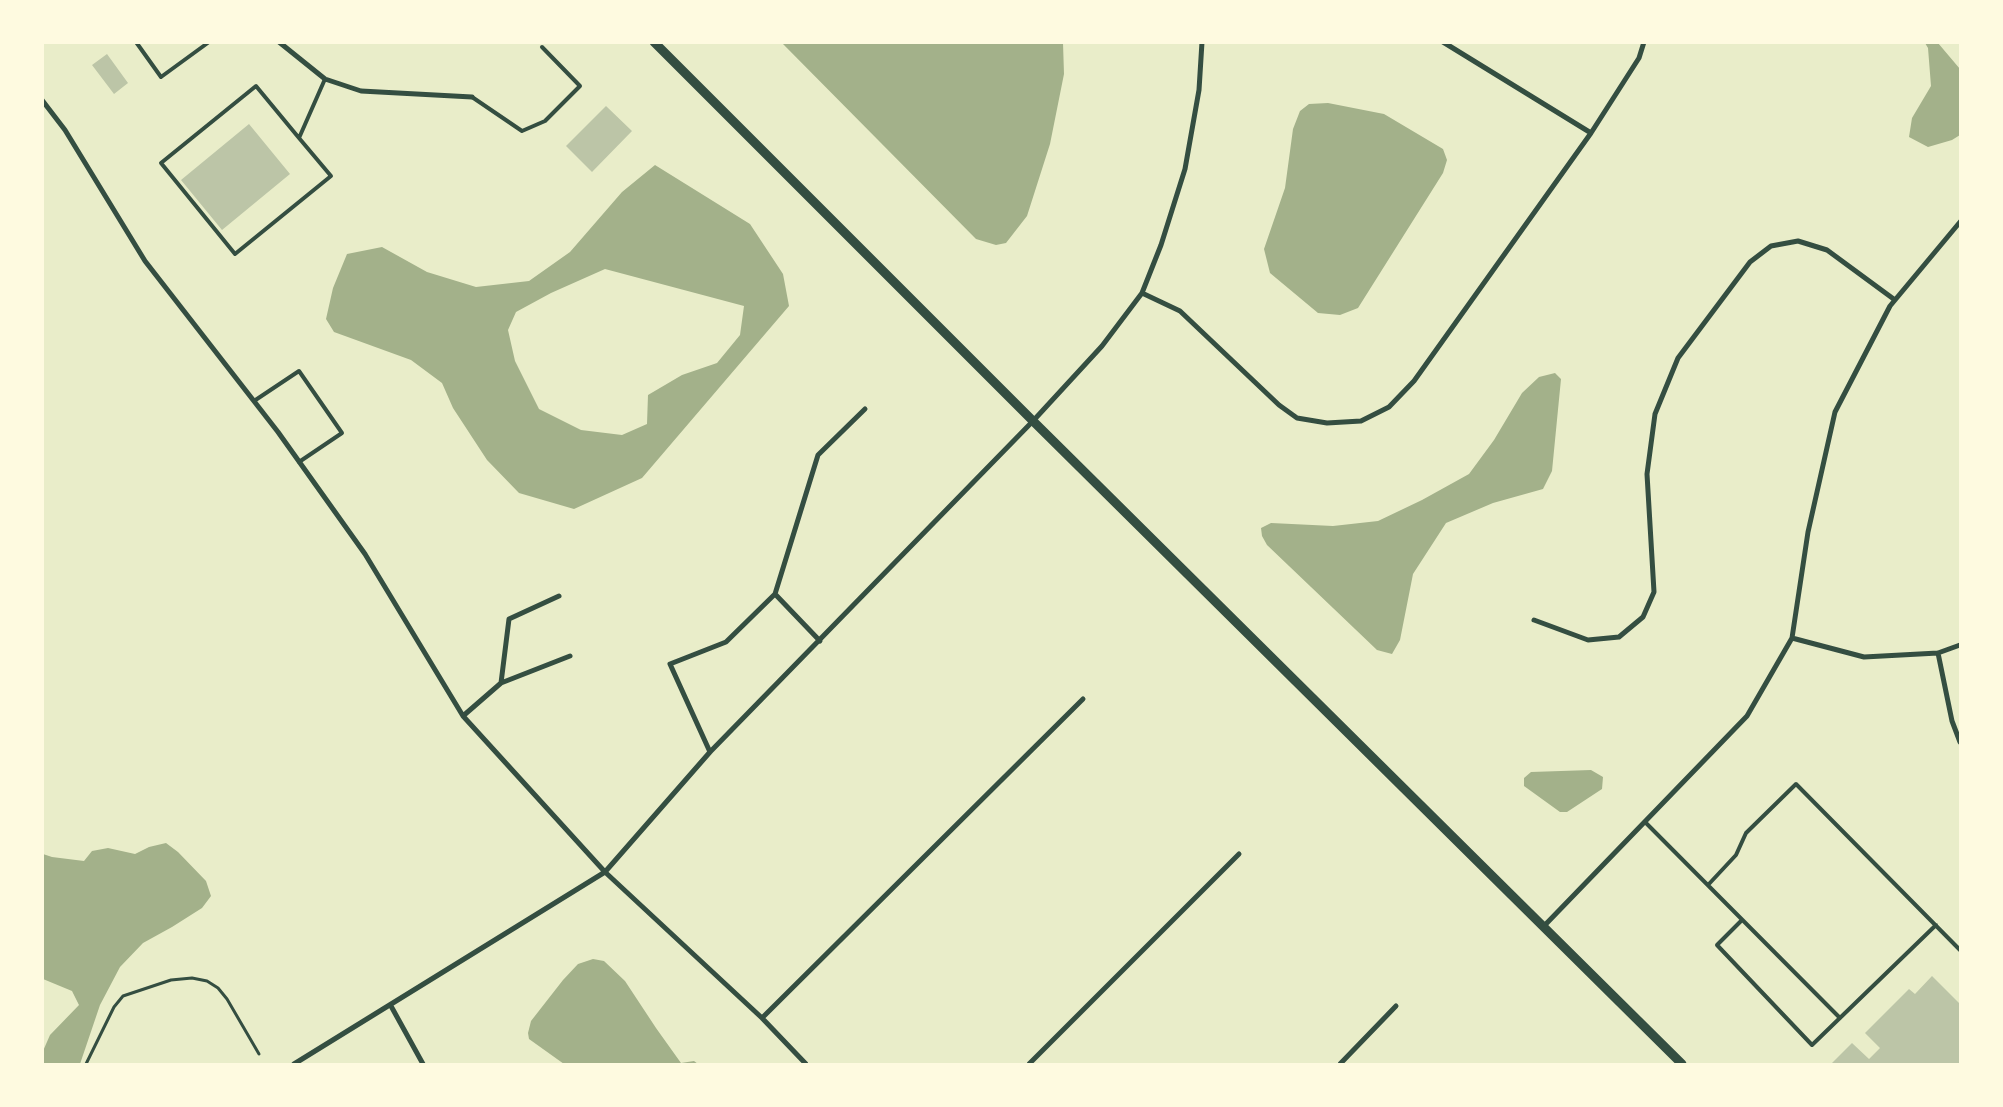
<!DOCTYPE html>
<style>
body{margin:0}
#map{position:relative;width:2003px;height:1107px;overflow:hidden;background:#e9edc9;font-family:Raleway,sans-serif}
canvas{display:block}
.frame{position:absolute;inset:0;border:44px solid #fefae0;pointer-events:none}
</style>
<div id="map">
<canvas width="2003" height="1107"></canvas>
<div class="frame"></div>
</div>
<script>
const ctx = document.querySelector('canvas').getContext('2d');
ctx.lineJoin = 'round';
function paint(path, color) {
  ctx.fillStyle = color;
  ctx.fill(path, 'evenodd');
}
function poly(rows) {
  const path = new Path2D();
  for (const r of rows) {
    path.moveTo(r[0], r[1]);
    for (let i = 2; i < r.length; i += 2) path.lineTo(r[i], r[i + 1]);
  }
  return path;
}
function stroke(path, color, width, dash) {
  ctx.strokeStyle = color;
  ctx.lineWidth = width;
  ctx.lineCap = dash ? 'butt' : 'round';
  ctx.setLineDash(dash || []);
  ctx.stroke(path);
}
paint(poly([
 [782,43,1063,43,1064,74,1050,144,1027,216,1006,243,996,245,976,239],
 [1925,43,1938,43,1960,69,1960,135,1952,140,1928,147,1909,137,1912,118,1931,86,1928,48],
 [1328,103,1384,114,1443,149,1447,160,1443,173,1358,308,1340,315,1318,313,1270,273,1264,249,1285,188,1293,129,1300,111,1309,104],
 [655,165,750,224,783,274,789,306,642,478,574,509,519,493,487,460,453,408,442,383,411,360,334,332,326,319,333,288,347,254,382,247,427,272,476,287,529,281,570,252,622,192],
 [605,269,744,306,740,335,717,363,682,375,648,395,647,424,622,435,581,430,539,409,515,361,508,330,516,312,551,293],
 [1555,373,1561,379,1552,471,1543,489,1493,503,1446,523,1413,574,1400,640,1392,654,1377,650,1267,545,1262,536,1261,528,1271,523,1333,526,1378,521,1422,500,1469,474,1494,440,1522,393,1539,377],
 [1591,770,1603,777,1602,789,1567,812,1560,812,1524,786,1524,778,1531,772],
 [166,843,178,852,206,881,211,896,202,908,172,927,143,943,120,967,100,1005,80,1064,43,1064,43,1051,50,1035,79,1005,72,991,43,979,43,854,52,857,84,861,92,851,108,848,135,854,149,847],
 [593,959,604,961,625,981,656,1028,681,1063,694,1061,698,1064,564,1064,529,1039,528,1033,531,1021,563,980,578,964]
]), '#a3b18a');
paint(poly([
 [107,54,128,83,114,94,92,65],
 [606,106,632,131,592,172,566,146],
 [249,124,290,174,222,230,181,180],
 [1932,976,1960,1004,1960,1064,1831,1064,1852,1043,1869,1059,1880,1048,1865,1033,1909,989,1915,994]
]), '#bcc5a7');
stroke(poly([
 [86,1064,114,1007,123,996,171,980,192,978,207,981,218,988,227,999,259,1054]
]), '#344e41', 3);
stroke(poly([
 [136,42,161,77,209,42],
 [472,97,522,131,545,121,580,86,542,47],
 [299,138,331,176,235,254,161,163,256,86,299,138,325,79],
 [254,401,299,371,342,433,299,462],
 [1645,822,1840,1018],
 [1708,885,1736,855,1746,833,1796,784,1960,950],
 [1742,920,1717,945,1812,1045,1936,925]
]), '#344e41', 4);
stroke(poly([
 [279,42,325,79,361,91,472,97],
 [1443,42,1591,133],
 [42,100,65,130,145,261,278,432,365,554,463,716,605,872,762,1018,806,1064],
 [1142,293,1180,311,1279,405,1297,418,1327,423,1361,421,1389,407,1414,381,1591,133,1639,58,1644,42],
 [1534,620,1588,640,1619,637,1643,617,1654,592,1647,474,1655,414,1678,358,1750,262,1771,246,1798,241,1827,250,1895,300],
 [1792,638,1864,657,1938,653,1960,645],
 [820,641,775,594,818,455,865,409],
 [1938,653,1952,721,1960,742],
 [501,683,509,619,559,596],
 [463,716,501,683,570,656],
 [710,752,670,664,726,642,775,594],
 [1544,926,1747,716,1792,638,1808,532,1835,412,1890,306,1960,222],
 [391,1006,423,1064],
 [762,1018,1083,699],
 [294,1064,605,872,710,752,1033,421,1102,346,1142,293,1161,245,1185,169,1199,90,1202,42],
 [1029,1064,1239,854],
 [1340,1064,1396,1006]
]), '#344e41', 5);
stroke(poly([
 [654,42,1033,421,1682,1064]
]), '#344e41', 9);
</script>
